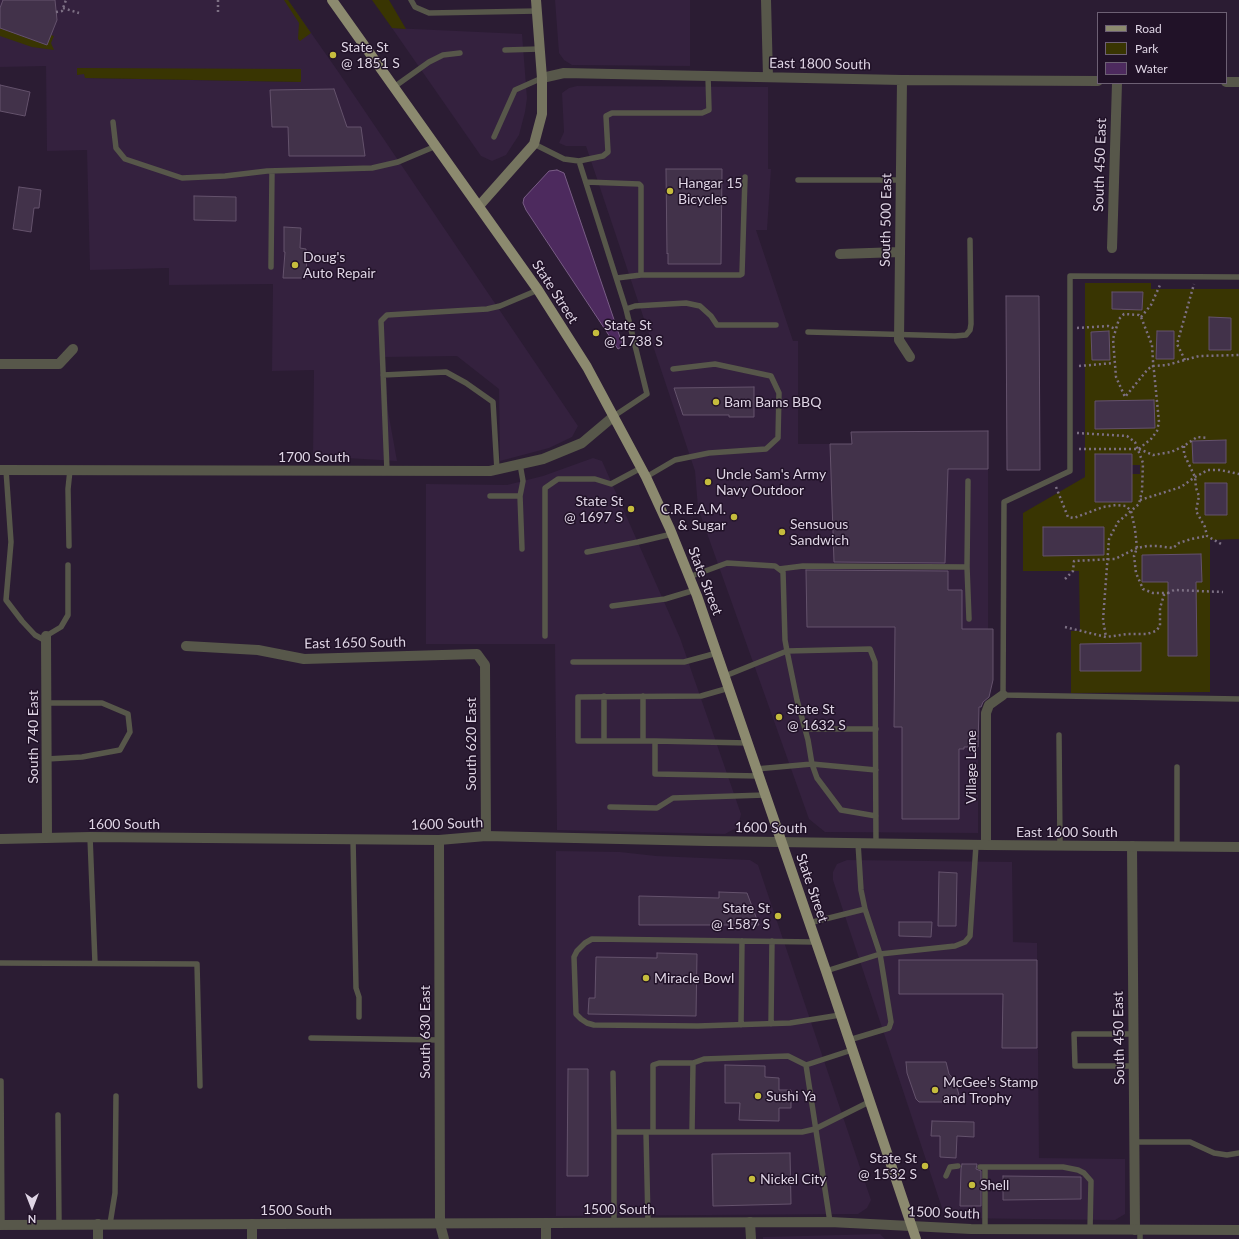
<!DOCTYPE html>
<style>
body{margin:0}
#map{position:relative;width:1239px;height:1239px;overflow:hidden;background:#2b1c33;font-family:Lato,sans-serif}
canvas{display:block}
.legend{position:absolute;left:1097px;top:12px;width:130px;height:72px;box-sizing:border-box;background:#211228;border:1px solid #6d6074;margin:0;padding:5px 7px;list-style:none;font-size:12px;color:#dfd5e5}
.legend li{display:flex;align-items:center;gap:8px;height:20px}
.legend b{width:20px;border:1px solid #6d6074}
.north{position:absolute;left:12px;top:1187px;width:40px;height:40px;-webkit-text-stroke:3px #211228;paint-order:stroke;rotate:180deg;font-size:11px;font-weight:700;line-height:16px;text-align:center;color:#dfd5e5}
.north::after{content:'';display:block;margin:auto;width:14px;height:18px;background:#dfd5e5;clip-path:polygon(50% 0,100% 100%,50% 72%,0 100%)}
</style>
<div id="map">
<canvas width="1239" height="1239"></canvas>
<ul class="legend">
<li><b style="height:5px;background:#8c8a6f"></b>Road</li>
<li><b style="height:11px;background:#393502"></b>Park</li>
<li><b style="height:11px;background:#4d2a5e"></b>Water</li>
</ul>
<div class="north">N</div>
</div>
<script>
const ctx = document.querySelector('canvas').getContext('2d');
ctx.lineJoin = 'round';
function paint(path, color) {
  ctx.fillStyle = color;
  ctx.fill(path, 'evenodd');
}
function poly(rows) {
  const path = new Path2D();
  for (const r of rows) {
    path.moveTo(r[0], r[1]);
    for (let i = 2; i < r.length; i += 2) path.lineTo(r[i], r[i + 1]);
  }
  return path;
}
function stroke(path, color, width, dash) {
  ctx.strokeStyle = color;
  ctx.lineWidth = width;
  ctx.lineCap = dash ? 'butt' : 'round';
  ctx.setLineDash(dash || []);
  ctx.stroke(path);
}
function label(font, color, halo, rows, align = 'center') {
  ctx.font = font + ' Lato,sans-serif';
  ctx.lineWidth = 3;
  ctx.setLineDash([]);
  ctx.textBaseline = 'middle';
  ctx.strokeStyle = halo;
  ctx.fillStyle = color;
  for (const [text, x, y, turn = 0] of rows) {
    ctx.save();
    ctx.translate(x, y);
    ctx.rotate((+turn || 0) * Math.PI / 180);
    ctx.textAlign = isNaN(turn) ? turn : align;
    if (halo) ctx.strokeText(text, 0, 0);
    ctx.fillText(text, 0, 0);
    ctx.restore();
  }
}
paint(poly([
 [0,0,288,0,337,70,578,426,572,437,549,448,500,461,499,389,457,356,385,357,388,411,397,461,313,456,314,370,272,371,273,284,169,285,169,268,90,270,87,150,47,151,46,66,0,67],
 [301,70,301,82,85,78,85,74],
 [555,0,690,0,690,66,572,65,564,60,559,53],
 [392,28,522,34,527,98,525,112,519,135,506,155,492,161,481,156],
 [577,86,768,87,768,169,771,169,767,230,756,230,793,341,798,341,798,444,830,444,834,560,945,561,948,469,988,469,988,691,978,709,978,833,825,832,809,819,698,508,695,471,586,146,566,146,559,143,564,132,562,93,569,88],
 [593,458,602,461,680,638,741,814,738,827,725,834,557,830,555,644,426,644,426,484,507,485,543,476],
 [556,851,620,852,656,856,750,860,758,865,871,1200,867,1208,858,1214,556,1216],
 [847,860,1012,862,1013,942,1037,943,1039,1158,1125,1159,1125,1214,1115,1220,950,1218,943,1211,833,880,833,872,837,864],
 [880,1234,885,1239,763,1239,763,1237]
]), '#34213e');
paint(poly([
 [284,0,288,0,311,33,300,41,298,39,299,23],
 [372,0,389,0,406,29,392,28],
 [0,28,46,45,51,35,54,36,51,43,54,50,32,47,0,36],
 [77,68,301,69,301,82,85,78,84,74,77,75],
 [1085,283,1151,283,1151,289,1239,289,1239,539,1210,540,1210,692,1071,693,1071,631,1080,631,1079,571,1023,571,1023,513,1085,477],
 [1113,292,1142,293,1142,310,1112,309],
 [1209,318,1231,318,1231,350,1209,350],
 [1109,331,1109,360,1092,360,1091,332],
 [1157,331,1174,331,1173,359,1156,359],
 [1154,400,1155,428,1095,428,1095,401],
 [1226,440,1226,463,1193,463,1193,441],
 [1095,454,1132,454,1132,465,1140,465,1140,474,1132,474,1095,502],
 [1205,483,1227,483,1227,515,1205,515],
 [1104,527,1104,555,1043,555],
 [1201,554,1201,582,1142,582,1142,555],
 [1168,596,1196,596,1197,656,1168,656],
 [1141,643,1141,671,1080,671,1080,644]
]), '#393502');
const water = poly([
 [557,170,564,173,623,346,618,349,526,210,523,203,524,198,549,171,557,170]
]);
paint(water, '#4d2a5e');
stroke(water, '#795d86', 1);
const building = poly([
 [3,0,55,0,57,20,47,45,0,28,0,8,3,0],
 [0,85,30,92,25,116,0,111,0,85],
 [334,89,347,127,361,127,365,156,289,156,288,127,272,127,270,90,334,89],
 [666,169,722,169,721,264,668,264,668,253,667,254,666,169],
 [19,187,41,190,39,208,34,208,31,232,13,229,19,187],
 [194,196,236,197,236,221,194,220,194,196],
 [284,227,301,228,300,248,306,249,306,252,307,252,306,278,283,278,285,252,284,252,284,227],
 [1112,292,1143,292,1142,310,1112,309,1112,292],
 [1006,296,1039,296,1040,470,1007,470,1006,296],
 [1209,317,1231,318,1231,350,1209,350,1209,317],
 [1109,331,1110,360,1092,360,1091,332,1109,331],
 [1157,331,1174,331,1174,359,1156,359,1157,331],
 [754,387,754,417,729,417,729,415,683,415,674,388,754,387],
 [1154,400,1155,428,1095,429,1095,401,1154,400],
 [988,431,988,469,948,469,945,563,834,562,830,444,852,444,851,432,988,431],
 [1226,440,1226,463,1193,463,1192,441,1226,440],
 [1095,454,1132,454,1132,502,1095,502,1095,454],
 [1205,483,1227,483,1227,515,1205,515,1205,483],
 [1043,527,1104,527,1104,555,1043,556,1043,527],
 [1201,554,1202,582,1196,582,1197,656,1168,656,1168,582,1142,582,1142,555,1201,554],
 [806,570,948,571,948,590,962,590,962,629,993,629,993,680,989,697,983,702,981,707,979,707,978,747,964,747,964,749,959,749,959,819,902,819,902,727,894,727,895,627,807,627,806,570],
 [1141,643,1141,671,1080,671,1080,644,1141,643],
 [939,872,957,873,956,926,938,926,939,872],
 [719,892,747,893,759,925,639,925,639,896,719,898,719,892],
 [899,922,932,922,931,937,899,936,899,922],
 [657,953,697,954,696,1016,588,1014,589,998,595,998,596,957,657,958,657,953],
 [899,960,1037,960,1037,1048,1002,1048,1003,994,899,994,899,960],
 [906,1062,946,1062,949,1074,955,1081,961,1102,919,1102,916,1099,907,1073,906,1062],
 [725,1065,765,1066,765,1077,779,1078,779,1090,791,1090,791,1108,779,1108,779,1121,739,1120,740,1103,725,1103,725,1065],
 [568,1069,588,1069,588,1176,567,1176,568,1069],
 [932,1121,974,1122,974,1137,957,1136,956,1158,940,1157,940,1136,931,1136,932,1121],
 [790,1153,791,1204,713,1206,712,1154,790,1153],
 [962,1164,977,1164,976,1169,981,1171,981,1206,960,1206,961,1169,962,1164],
 [1003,1176,1081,1177,1081,1199,1003,1200,1003,1176]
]);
paint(building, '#42324a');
stroke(building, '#64526c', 1);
stroke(poly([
 [218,0,218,13],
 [63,8,79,13],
 [56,12,62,11,66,0],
 [1141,317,1151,305,1160,285],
 [1077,328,1108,326,1116,329],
 [1185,360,1177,344,1194,284],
 [1079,366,1114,363],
 [1077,433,1127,436,1135,442,1143,463,1142,491,1139,504,1118,522,1109,539,1103,620,1106,637],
 [1184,446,1184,454,1195,477,1196,488,1199,496,1196,511,1205,527,1207,536,1223,545],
 [1079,449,1139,449,1153,455,1171,452,1184,446,1197,437,1208,438],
 [1139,449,1141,447,1151,439,1157,431,1159,422,1154,371,1153,366,1153,361,1152,345,1141,317,1139,315,1124,314,1119,319,1113,339,1116,377,1125,397,1148,369,1153,366,1167,365,1199,356,1239,355],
 [1056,487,1068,517,1074,518,1103,507,1116,505,1126,506,1131,511,1135,529,1137,548,1134,556,1136,573,1143,589,1153,593,1169,593],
 [1140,500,1181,487,1195,477,1208,470,1220,470,1239,474],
 [1065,579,1073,571,1074,561,1115,559,1137,548,1147,546,1158,546,1173,548,1179,543,1191,539,1207,536],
 [1065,627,1106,637,1128,634,1147,634,1156,631,1160,626,1160,608,1164,595,1174,590,1223,592]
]), '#7d7084', 2.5, [2, 3]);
stroke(poly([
 [411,0,415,7,429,13,537,11],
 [505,50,539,49],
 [394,87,429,62,443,55,460,53],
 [113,122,116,148,125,159,182,178,225,176,267,171,372,168,398,162,436,146],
 [494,137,515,90,542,78],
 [534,144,564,159,579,161,626,309,647,394,614,416],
 [579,161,603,156,608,152,606,116,612,113,702,113,709,110,708,76],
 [798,180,900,180],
 [586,182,639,184,641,186,641,275],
 [271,267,272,171],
 [1239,277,1070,276,1070,471,1004,502,1003,695,1239,699],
 [617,278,641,275,740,275,742,274,745,177],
 [626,309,635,306,686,303,700,306,711,316,717,325,776,325],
 [808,332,955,336,966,335,970,330,971,324,970,240],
 [383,375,446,372,466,383,493,402,497,470],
 [520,464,523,481,520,496,522,549],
 [6,470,11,542,6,600,22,621,35,635,46,641],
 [387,471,381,321,387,315,487,309,500,306,538,290],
 [646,477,675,460,709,453,766,449,778,438,779,393,771,376,715,364,673,369],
 [490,496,520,496],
 [69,546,68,489,70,470],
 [587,552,638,542,672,534],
 [967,567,969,619],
 [779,569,803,566,967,567,968,481],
 [689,577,727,563,775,566,783,572,785,640,787,651,870,649,875,662,876,843],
 [612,606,665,599,695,590],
 [46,636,61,627,68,615,68,565],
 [545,636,545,488,558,479,595,479,611,484,641,468],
 [573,662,684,662,717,653],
 [725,676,787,651,797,700,808,740,812,764,817,778,841,810,876,816],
 [604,696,604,741],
 [46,703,102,703,128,714,130,732,120,750,82,757,47,759],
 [805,729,876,729],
 [1059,735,1060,845],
 [643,741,643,696],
 [655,741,578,741,578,697,701,696,729,688],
 [748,743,655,741,655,774,759,776],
 [1177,767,1177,846],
 [756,769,812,764,876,770],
 [610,807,657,808,673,798,765,795],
 [90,837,95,963],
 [353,839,356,988,359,997,359,1017],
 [809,923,865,909],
 [815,942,592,939,585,943,577,951,574,957,576,1014,581,1019,587,1023,594,1025,698,1026,790,1023,840,1015],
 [0,963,197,964,200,1086],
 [826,971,880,954,955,946,965,942,970,936,976,845],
 [771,1024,772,941],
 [741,1025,742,941],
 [1133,1034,1074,1034,1075,1066,1134,1066],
 [311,1038,439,1040],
 [849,1040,889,1028,891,1022,880,954,865,909,861,890,858,843],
 [806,1065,852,1050],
 [613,1073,614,1132],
 [1,1081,2,1225],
 [58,1115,59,1224],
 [646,1132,802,1132,815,1129,869,1102],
 [653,1132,653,1065,659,1063,693,1063],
 [692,1132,693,1063,704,1059,788,1056,806,1065,830,1222],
 [1134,1142,1190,1142,1214,1153,1227,1155,1239,1153],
 [980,1167,1063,1167,1078,1170,1084,1173,1091,1181,1090,1230],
 [985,1167,985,1229],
 [946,1176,950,1167,958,1166],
 [614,1223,614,1132,646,1132,648,1223],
 [110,1224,115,1193,116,1096],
 [1140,1230,1140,1239]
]), '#57574a', 5.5);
stroke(poly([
 [766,0,768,77],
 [542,78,564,73,902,80,1098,81],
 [902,80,899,340,910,357],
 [1226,82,1239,82],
 [1112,248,1117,83],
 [840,254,899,252],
 [0,364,59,364,73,349],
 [46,636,47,838],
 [186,646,258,650,304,659,477,654,485,665,486,836],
 [439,840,440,1224,444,1239],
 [986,845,986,713,989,705,1003,695],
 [1132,846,1135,1230],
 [750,1222,751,1239],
 [546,1223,546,1239],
 [98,1224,98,1239],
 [252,1224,252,1239]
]), '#57574a', 10);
stroke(poly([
 [0,470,490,471,543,459,582,443,614,416],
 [0,839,90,837,439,840,486,836,708,841,986,845,1239,847],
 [0,1225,830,1222,971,1229,1239,1230]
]), '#57574a', 10);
stroke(poly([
 [479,206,534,144,542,114,542,78,536,0]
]), '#75745f', 10);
stroke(poly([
 [332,0,538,290,587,367,646,477,670,529,697,596,826,971,916,1239]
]), '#8c8a6f', 10);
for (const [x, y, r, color] of [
 [333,55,4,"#c5bc3d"],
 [670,191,4,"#c5bc3d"],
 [295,265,4,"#c5bc3d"],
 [596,333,4,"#c5bc3d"],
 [716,402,4,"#c5bc3d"],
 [708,482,4,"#c5bc3d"],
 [631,509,4,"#c5bc3d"],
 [734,517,4,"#c5bc3d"],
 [782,532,4,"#c5bc3d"],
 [779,717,4,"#c5bc3d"],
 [778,916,4,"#c5bc3d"],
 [646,978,4,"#c5bc3d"],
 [935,1090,4,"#c5bc3d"],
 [758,1096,4,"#c5bc3d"],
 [925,1166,4,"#c5bc3d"],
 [752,1179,4,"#c5bc3d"],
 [972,1185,4,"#c5bc3d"]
]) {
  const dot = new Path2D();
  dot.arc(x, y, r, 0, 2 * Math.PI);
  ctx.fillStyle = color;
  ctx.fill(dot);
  stroke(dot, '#211228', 1.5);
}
label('14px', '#dfd5e5', '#211228', [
 ["State St",341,47],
 ["@ 1851 S",341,63],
 ["Hangar 15",678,183],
 ["Bicycles",678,199],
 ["Doug's",303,257],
 ["Auto Repair",303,273],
 ["State St",604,325],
 ["@ 1738 S",604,341],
 ["Bam Bams BBQ",724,402],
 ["Uncle Sam's Army",716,474],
 ["Navy Outdoor",716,490],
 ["State St",623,501,"right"],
 ["@ 1697 S",623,517,"right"],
 ["C.R.E.A.M.",726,509,"right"],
 ["& Sugar",726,525,"right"],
 ["Sensuous",790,524],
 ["Sandwich",790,540],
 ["State St",787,709],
 ["@ 1632 S",787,725],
 ["State St",770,908,"right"],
 ["@ 1587 S",770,924,"right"],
 ["Miracle Bowl",654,978],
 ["McGee's Stamp",943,1082],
 ["and Trophy",943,1098],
 ["Sushi Ya",766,1096],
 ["State St",917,1158,"right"],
 ["@ 1532 S",917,1174,"right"],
 ["Nickel City",760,1179],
 ["Shell",980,1185]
], 'left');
label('14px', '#dfd5e5', '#211228', [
 ["East 1800 South",820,64,1],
 ["South 450 East",1100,165,-88],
 ["South 500 East",886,220,-89],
 ["State Street",555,292,57],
 ["1700 South",314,457],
 ["State Street",705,581,69],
 ["East 1650 South",355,643,-1],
 ["South 740 East",33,737,-90],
 ["South 620 East",471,744,-90],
 ["Village Lane",971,767,-90],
 ["1600 South",124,824],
 ["1600 South",447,824,-2],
 ["1600 South",771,828,1],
 ["East 1600 South",1067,832],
 ["State Street",812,888,71],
 ["South 630 East",425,1032,-90],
 ["South 450 East",1119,1038,-91],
 ["1500 South",619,1209],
 ["1500 South",296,1210],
 ["1500 South",944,1213,2]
]);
</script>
